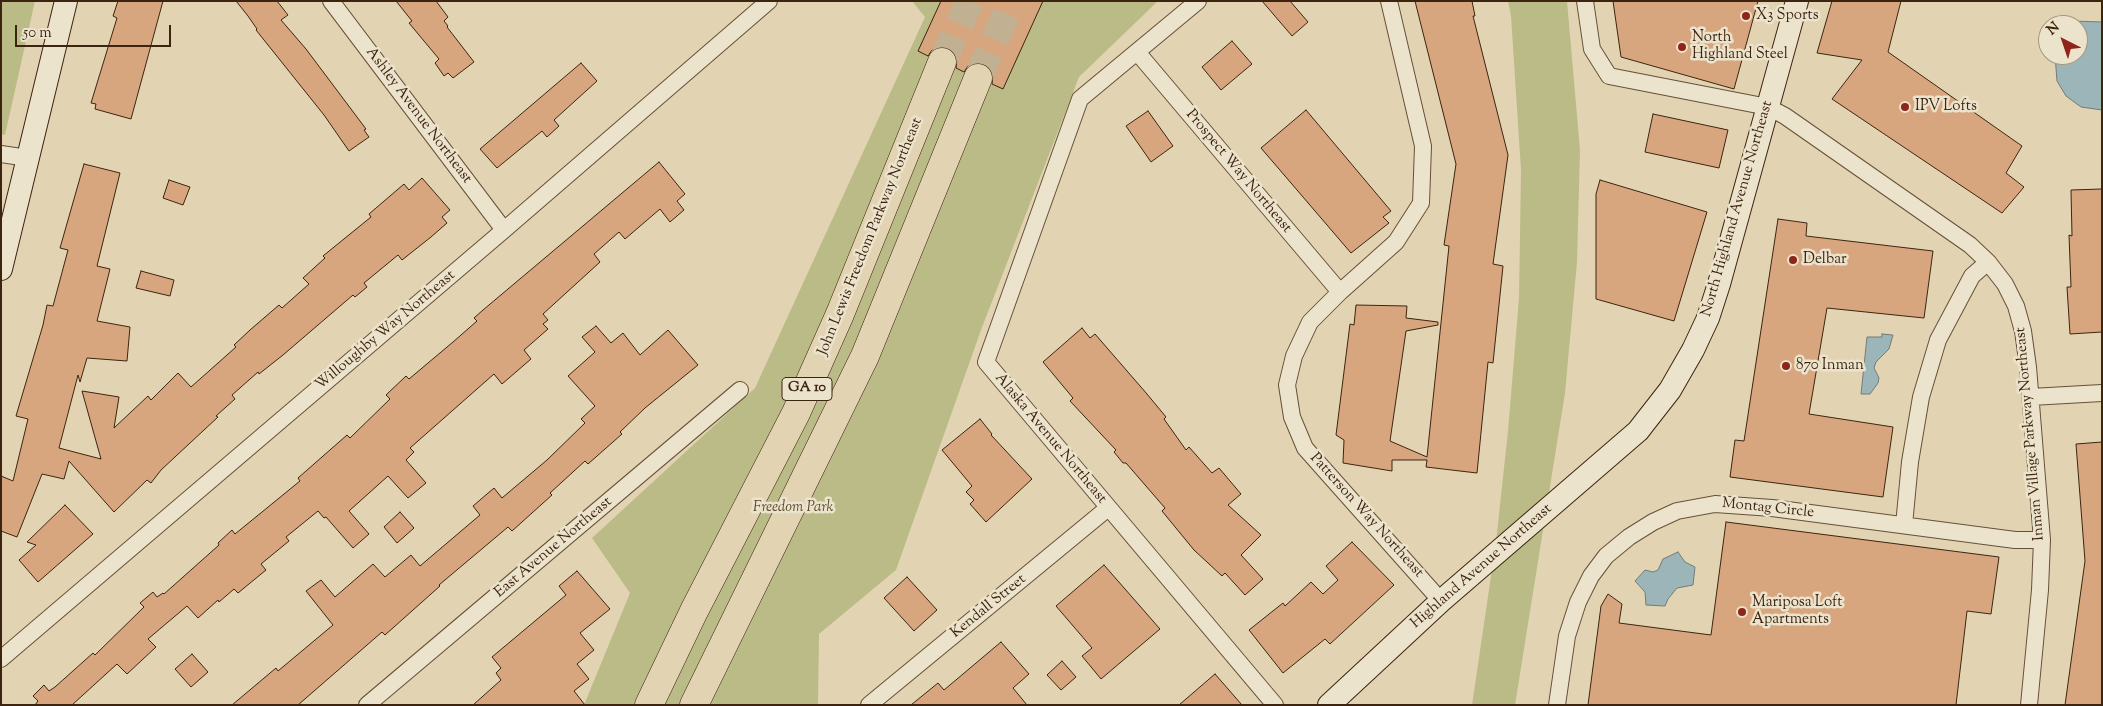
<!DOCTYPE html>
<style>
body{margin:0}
#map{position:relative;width:2103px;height:706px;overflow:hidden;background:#e2d4b2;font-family:"Sorts Mill Goudy",serif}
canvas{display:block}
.frame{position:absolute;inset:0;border:2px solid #3d2410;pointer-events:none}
.north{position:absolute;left:2038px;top:15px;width:50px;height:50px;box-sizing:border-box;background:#ece3cd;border:1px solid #a69781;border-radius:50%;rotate:319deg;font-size:14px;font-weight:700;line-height:20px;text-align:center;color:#3d2410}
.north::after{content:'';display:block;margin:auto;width:18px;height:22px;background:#8f2418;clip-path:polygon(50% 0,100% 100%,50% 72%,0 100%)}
.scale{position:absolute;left:15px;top:25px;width:156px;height:22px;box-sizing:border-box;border:2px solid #3d2410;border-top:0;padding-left:6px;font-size:15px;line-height:18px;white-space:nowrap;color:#3d2410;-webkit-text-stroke:4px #ece3cd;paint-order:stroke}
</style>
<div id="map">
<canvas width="2103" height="706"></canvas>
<div class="frame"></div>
<div class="north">N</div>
<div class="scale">50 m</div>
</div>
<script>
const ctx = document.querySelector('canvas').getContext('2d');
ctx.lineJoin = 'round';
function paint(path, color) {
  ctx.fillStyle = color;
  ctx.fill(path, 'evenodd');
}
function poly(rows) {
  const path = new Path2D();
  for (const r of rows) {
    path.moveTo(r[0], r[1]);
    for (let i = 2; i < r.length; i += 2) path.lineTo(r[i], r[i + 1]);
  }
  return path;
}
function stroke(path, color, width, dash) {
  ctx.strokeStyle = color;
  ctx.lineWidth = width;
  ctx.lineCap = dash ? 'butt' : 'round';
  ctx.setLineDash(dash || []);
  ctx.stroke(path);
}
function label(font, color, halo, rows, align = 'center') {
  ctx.font = font + ' "Sorts Mill Goudy",serif';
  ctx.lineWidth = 5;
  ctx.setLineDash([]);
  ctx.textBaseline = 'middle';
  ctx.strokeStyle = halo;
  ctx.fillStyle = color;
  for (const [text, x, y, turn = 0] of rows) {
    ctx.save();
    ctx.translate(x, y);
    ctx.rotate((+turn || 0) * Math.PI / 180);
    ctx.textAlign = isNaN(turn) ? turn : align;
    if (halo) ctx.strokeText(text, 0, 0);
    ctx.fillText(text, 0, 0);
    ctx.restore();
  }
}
paint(poly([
 [1,1,35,1,5,135,1,134],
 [912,1,1158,1,1079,77,981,330,896,570,819,634,818,705,584,705,630,593,592,538,755,388,925,17],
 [1508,1,1567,1,1580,150,1577,262,1565,393,1515,705,1472,705,1496,542,1508,431,1519,298,1521,170,1511,16]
]), '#bbbb87');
const water = poly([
 [2073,21,2102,22,2102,110,2081,107,2066,96,2057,81,2055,55,2078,55,2078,25,2065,25,2073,21],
 [1882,334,1893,335,1889,349,1876,362,1874,368,1879,378,1878,383,1870,394,1861,394,1867,337,1882,337,1882,334],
 [1678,552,1685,562,1695,567,1693,585,1677,588,1668,599,1665,606,1646,605,1645,592,1635,581,1645,570,1653,572,1658,570,1663,559,1678,552]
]);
paint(water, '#9bb5b9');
stroke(water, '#757b75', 1);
const building = poly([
 [118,1,163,1,131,119,95,109,96,104,91,103,117,18,113,16,118,1],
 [236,1,277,1,288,15,281,20,306,49,366,129,364,130,369,137,349,151,324,115,256,30,257,29,248,16,236,1],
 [396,1,436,1,448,17,444,21,448,26,447,27,474,62,453,78,448,73,444,76,435,63,439,59,409,23,412,21,396,1],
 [941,1,1043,1,1003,89,992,84,993,75,990,68,984,64,975,63,968,66,964,72,956,68,957,59,954,52,948,48,939,47,932,50,928,56,918,51,941,1],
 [1262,1,1290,1,1308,22,1292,36,1262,1],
 [1415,1,1472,1,1475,16,1473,16,1508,155,1493,264,1503,266,1493,363,1488,362,1477,473,1426,467,1427,460,1392,460,1392,471,1343,463,1344,440,1336,435,1350,324,1354,325,1356,305,1407,306,1406,318,1438,322,1438,325,1406,331,1390,441,1427,457,1449,246,1444,245,1456,164,1415,1],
 [1613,1,1758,1,1734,89,1621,57,1613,1],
 [1832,1,1901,1,1888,52,2022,146,2006,173,2024,187,2002,213,1832,99,1862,60,1817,53,1832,1],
 [1232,41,1252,64,1221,90,1202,67,1232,41],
 [581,63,597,81,554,120,559,126,547,137,542,131,497,168,480,149,581,63],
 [1306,110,1391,211,1383,217,1389,223,1351,253,1261,148,1306,110],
 [1148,111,1173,146,1151,162,1126,126,1148,111],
 [1653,114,1728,130,1719,168,1645,152,1653,114],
 [659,162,685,194,677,201,684,210,670,222,660,209,625,239,619,232,594,254,600,262,543,314,548,320,543,324,548,329,524,350,531,359,502,384,494,374,410,448,414,452,406,460,426,483,408,498,388,476,349,511,369,534,353,548,326,517,324,518,318,511,286,537,289,541,261,564,266,570,238,593,234,589,219,602,218,600,198,618,187,606,148,639,156,647,127,674,117,664,72,705,35,705,38,701,33,696,44,685,49,691,55,687,93,653,95,655,144,607,140,603,153,592,157,597,163,593,164,594,219,545,218,543,232,530,235,534,300,481,298,478,347,435,350,438,390,399,386,395,406,376,409,379,453,342,477,321,474,318,483,310,659,162],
 [84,164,120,173,97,266,110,269,97,321,130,327,127,361,87,358,80,382,78,375,59,448,101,459,82,391,119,397,114,428,148,396,151,400,178,373,191,387,236,347,234,345,250,330,279,305,282,308,309,284,303,278,325,258,323,256,371,217,369,214,404,184,409,190,422,178,450,210,442,217,447,223,431,237,402,260,398,255,364,283,367,287,355,297,353,295,283,355,259,374,258,372,232,395,235,399,216,416,218,417,161,470,151,483,147,480,114,512,69,461,64,479,42,474,17,537,1,531,1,476,13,481,28,419,16,416,43,325,47,305,53,306,68,250,60,248,84,164],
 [169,180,190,187,183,205,163,198,169,180],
 [1600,180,1707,212,1674,321,1596,299,1596,194,1600,180],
 [2102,189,2102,332,2070,334,2067,287,2071,287,2069,235,2072,236,2071,190,2102,189],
 [1778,219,1807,223,1806,236,1933,251,1924,318,1827,308,1809,414,1893,427,1883,497,1730,477,1735,440,1744,441,1778,219],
 [141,271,174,280,170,296,136,288,141,271],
 [596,326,611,343,623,333,640,355,668,330,698,365,645,408,620,432,622,434,588,464,585,461,550,493,552,495,512,531,508,527,439,585,440,586,385,635,382,632,298,705,232,705,276,668,278,671,333,625,306,591,321,580,335,597,373,564,385,577,411,555,420,566,480,515,473,506,494,488,502,498,547,460,585,423,581,419,595,406,568,376,595,352,582,337,596,326],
 [1082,328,1090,338,1095,334,1147,394,1166,417,1164,419,1186,450,1189,447,1212,473,1219,468,1241,494,1228,505,1261,535,1241,555,1263,579,1245,595,1225,573,1222,576,1194,550,1162,511,1165,508,1126,463,1123,463,1114,452,1116,450,1070,401,1073,398,1043,362,1082,328],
 [980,419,992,434,991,435,1032,479,986,522,970,504,974,500,966,492,972,486,942,450,980,419],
 [2102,442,2102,705,2065,705,2085,561,2076,444,2102,442],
 [65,505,93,534,38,582,19,560,36,545,27,542,65,505],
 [400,512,414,528,397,543,384,527,400,512],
 [1726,522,1999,557,1991,614,1967,611,1956,705,1588,705,1601,606,1608,594,1622,604,1619,623,1711,635,1726,522],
 [1352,542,1394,585,1330,644,1325,639,1283,673,1249,630,1283,603,1285,606,1311,582,1323,594,1338,580,1326,566,1352,542],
 [1104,565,1160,629,1101,679,1082,656,1092,648,1056,606,1104,565],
 [577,571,610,609,580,633,594,650,577,664,589,679,574,691,585,705,473,705,501,680,496,673,501,668,492,657,566,595,559,586,577,571],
 [907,577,937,610,914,631,884,598,907,577],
 [1001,642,1029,674,1013,688,1027,705,911,705,938,683,944,690,1001,642],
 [192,654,208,672,191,687,175,669,192,654],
 [1062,661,1076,677,1061,690,1047,675,1062,661],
 [1215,674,1242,705,1179,705,1215,674]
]);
paint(building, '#d7a67e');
stroke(building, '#3d2410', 1);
stroke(poly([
 [942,62,970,1],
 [978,78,1012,1]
]), '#c1b192', 28, [28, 14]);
const street = poly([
 [331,1,504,230],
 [1198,1,1080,99,986,362,1275,705],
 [1389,1,1423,146,1421,203,1396,242,1340,292,1310,322,1294,356,1287,385,1292,417,1305,448,1441,601],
 [1585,1,1592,49,1609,76,1768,107,1785,116,1970,245,1988,262,2005,284,2016,306,2023,331,2028,367,2042,540,2040,590,2029,705],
 [1137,52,1340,292],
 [1,154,28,158],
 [2031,397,2102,393],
 [1904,525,1910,462,1921,397,1938,340,1972,276,1988,262],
 [1,659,504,230,769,1],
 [367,705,740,390],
 [869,705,1108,508],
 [1557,705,1567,636,1578,602,1591,576,1606,556,1629,537,1653,522,1677,511,1715,504,1772,508,2015,540,2042,540]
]);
const secondary = poly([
 [1,269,66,1],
 [1329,705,1441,601,1638,431,1670,390,1693,350,1708,318,1719,284,1797,1]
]);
const highway = poly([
 [649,705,694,611,796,413,840,314,942,62],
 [694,705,865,356,978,78]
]);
stroke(street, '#665038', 18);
stroke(secondary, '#3d2410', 24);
stroke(highway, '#3d2410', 29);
stroke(street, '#ece3cd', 16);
stroke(secondary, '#ece3cd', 22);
stroke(highway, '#e2d4b2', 28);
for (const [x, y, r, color] of [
 [1746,16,5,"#8f2418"],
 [1682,47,5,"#8f2418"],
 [1905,107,5,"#8f2418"],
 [1793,260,5,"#8f2418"],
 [1786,366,5,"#8f2418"],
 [1742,612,5,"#8f2418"]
]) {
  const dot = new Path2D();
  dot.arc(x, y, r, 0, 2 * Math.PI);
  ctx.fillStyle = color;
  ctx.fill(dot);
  stroke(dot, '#ece3cd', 2);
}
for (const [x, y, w] of [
 [807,389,50]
]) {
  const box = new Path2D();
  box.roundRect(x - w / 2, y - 11.5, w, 23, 4);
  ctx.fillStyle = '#ece3cd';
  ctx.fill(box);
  stroke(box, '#3d2410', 1);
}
label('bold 14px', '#3d2410', null, [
 ["GA 10",807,389]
]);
label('15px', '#3d2410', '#ece3cd', [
 ["X3 Sports",1756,16],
 ["North",1692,38],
 ["Highland Steel",1692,55],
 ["IPV Lofts",1915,107],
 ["Delbar",1803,260],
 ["870 Inman",1796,366],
 ["Mariposa Loft",1752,603],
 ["Apartments",1752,620]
], 'left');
label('15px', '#3d2410', '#ece3cd', [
 ["Ashley Avenue Northeast",418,116,53],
 ["Prospect Way Northeast",1238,172,50],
 ["North Highland Avenue Northeast",1738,209,-74],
 ["John Lewis Freedom Parkway Northeast",871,237,-68],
 ["Willoughby Way Northeast",386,331,-40],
 ["Inman Village Parkway Northeast",2031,434,-95],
 ["Alaska Avenue Northeast",1050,439,50],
 ["Montag Circle",1768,509,6],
 ["Patterson Way Northeast",1366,516,48],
 ["East Avenue Northeast",554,548,-40],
 ["Highland Avenue Northeast",1482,567,-41],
 ["Kendall Street",989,607,-39]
]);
label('italic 15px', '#5c4a2e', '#ece3cd', [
 ["Freedom Park",793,508]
]);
</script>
